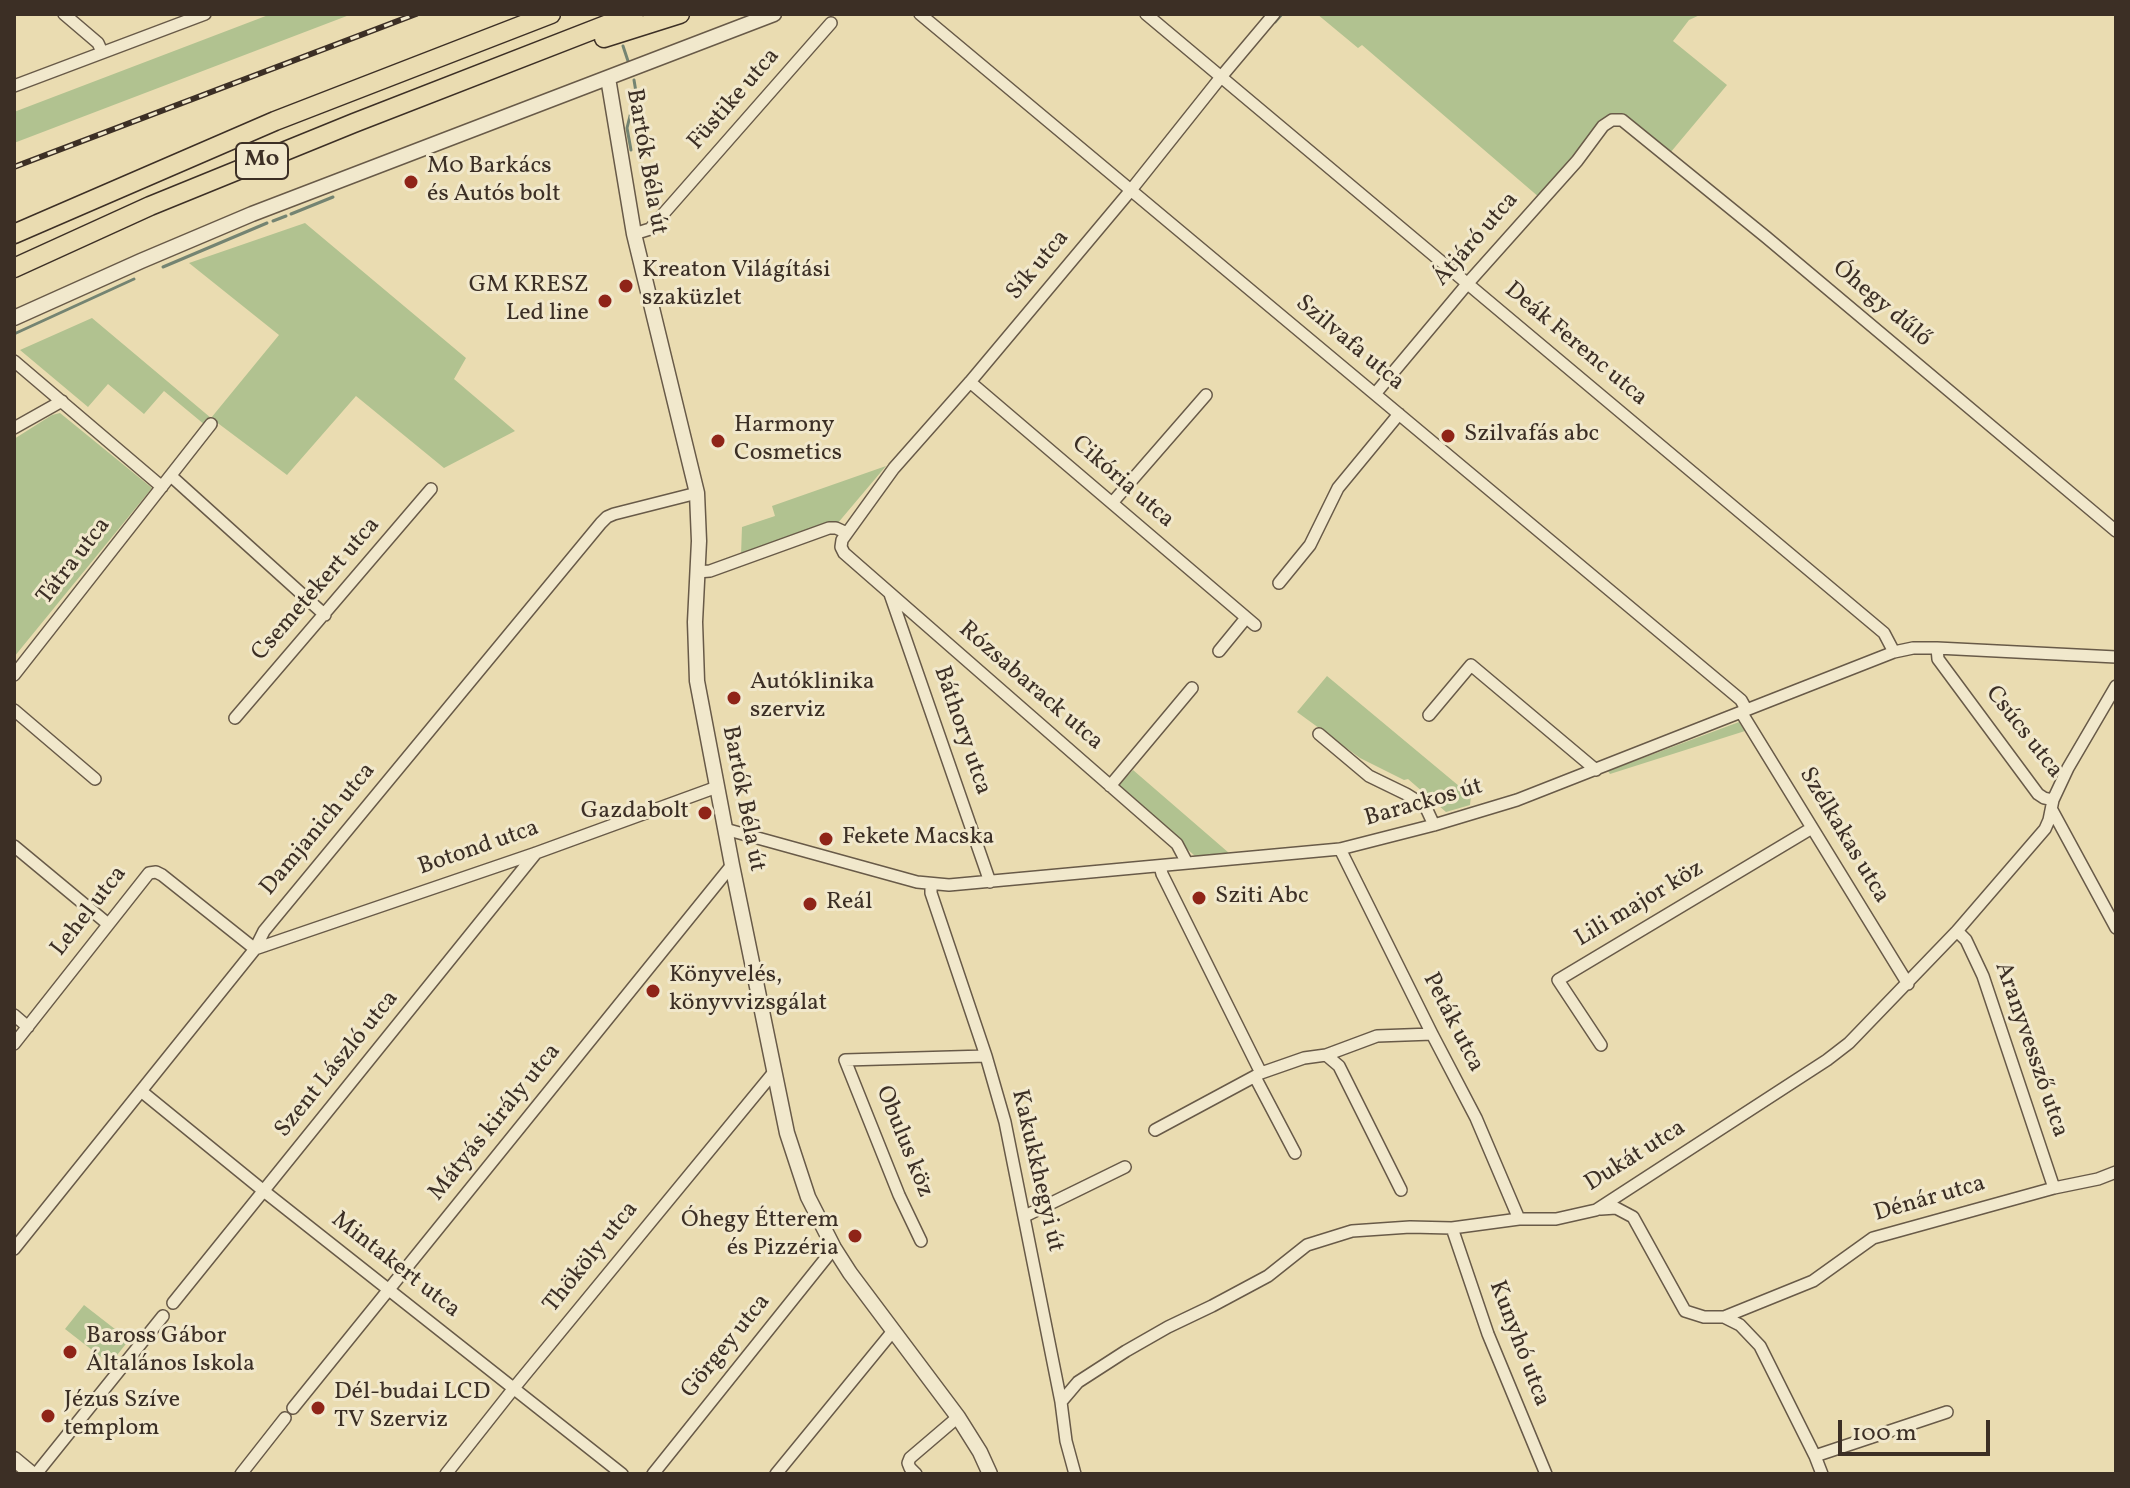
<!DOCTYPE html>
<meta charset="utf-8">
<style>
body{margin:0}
#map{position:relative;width:2130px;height:1488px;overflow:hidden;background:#eadcb1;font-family:Vollkorn,serif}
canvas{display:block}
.frame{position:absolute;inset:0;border:16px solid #3c2f25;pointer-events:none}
.scale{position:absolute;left:1838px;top:1420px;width:152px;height:36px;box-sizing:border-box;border:4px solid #3c2f25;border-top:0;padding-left:10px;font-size:24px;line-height:28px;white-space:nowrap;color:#3c2f25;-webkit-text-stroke:6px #f1e8cc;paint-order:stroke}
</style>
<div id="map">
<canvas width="2130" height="1488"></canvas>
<div class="frame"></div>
<div class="scale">100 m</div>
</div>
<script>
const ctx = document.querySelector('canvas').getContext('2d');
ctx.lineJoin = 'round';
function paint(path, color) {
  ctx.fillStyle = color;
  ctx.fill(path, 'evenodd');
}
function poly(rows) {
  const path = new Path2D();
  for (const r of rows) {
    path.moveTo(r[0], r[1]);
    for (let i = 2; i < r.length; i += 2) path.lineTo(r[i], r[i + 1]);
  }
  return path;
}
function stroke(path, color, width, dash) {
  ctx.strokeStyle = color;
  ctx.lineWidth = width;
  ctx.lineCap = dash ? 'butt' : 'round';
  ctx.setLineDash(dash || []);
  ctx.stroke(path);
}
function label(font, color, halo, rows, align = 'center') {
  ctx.font = font + ' Vollkorn,serif';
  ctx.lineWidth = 6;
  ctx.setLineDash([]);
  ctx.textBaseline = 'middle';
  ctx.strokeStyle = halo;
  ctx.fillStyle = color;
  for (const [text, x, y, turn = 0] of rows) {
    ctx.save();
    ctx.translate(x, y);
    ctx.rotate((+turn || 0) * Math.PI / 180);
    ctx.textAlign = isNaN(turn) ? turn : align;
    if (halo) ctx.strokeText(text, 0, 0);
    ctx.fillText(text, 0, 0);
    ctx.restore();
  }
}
paint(poly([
 [271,14,352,14,14,143,14,112],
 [1317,14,1702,14,1689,20,1673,41,1727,85,1670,153,1622,113,1610,117,1540,198,1362,45,1358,48],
 [305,223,466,358,454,379,515,431,444,468,356,396,287,475,211,418,205,425,164,391,144,414,108,384,88,407,20,350,92,318,211,418,279,335,189,263],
 [60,413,152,488,14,657,14,439,52,415],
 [886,466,837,524,741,555,742,527,775,516,772,506],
 [1327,676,1471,796,1470,805,1446,812,1408,779,1404,780,1360,758,1297,712],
 [1739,722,1745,731,1610,774,1608,771],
 [1133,770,1229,853,1195,856,1117,787],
 [84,1305,129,1340,110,1364,65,1329]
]), '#b1c290');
stroke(poly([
 [1275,22,1282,14],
 [623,46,628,61],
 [631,150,627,128,636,92,634,80],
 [291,214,333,197],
 [273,221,286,216],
 [163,267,267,223],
 [14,334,134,279]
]), '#748472', 3);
const minor = poly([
 [64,14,98,43,102,52],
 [920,14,1741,700,1746,709],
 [1146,14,1884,633,1894,652],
 [14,86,205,14],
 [634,234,650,229,831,23],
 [14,361,162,487],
 [970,382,1255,625],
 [1375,394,1468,283,1577,161,1603,126,1612,120,1622,120,1766,237,2116,531],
 [14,428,62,401],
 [171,476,325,615],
 [1112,503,1206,395],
 [697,572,710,571,829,528,836,528,847,533],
 [1279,583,1310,545,1338,488,1399,414],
 [890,594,990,882],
 [1937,648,1938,659,2038,794,2044,798,2053,800],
 [1219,651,1246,618],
 [14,675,211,424],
 [14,710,95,779],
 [1741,712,1908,984],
 [1429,715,1471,665,1596,770],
 [235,718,431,489],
 [1319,734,1369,776,1406,794,1422,804,1427,810,1434,825],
 [1110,786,1192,688],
 [2052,810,2116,928],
 [725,829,917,882,949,885,1340,849,1434,825,1517,800,1894,652,1913,648,1937,648,2116,657],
 [14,846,108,924],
 [1340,849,1432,1034,1476,1118,1519,1219],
 [1187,863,1177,844,844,553,841,547,842,540,894,468,970,382,1131,190,1221,77,1274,14],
 [1160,866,1162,874,1261,1073],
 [931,884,931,893,986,1056,1005,1122,1061,1402,1066,1441,1075,1474],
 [1957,931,1966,940,1983,976,2054,1188],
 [255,949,536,853,717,787],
 [14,1015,28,1027],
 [14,1044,149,873,156,872,162,875,255,949],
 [1601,1045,1558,980,1812,828],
 [1326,1055,1339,1066,1401,1190],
 [1255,1077,1295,1153],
 [141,1091,265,1192,622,1474],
 [1155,1130,1261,1073,1304,1058,1326,1055,1377,1036,1432,1034],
 [1601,1209,1616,1208,1633,1217,1685,1311,1704,1317,1724,1317,1740,1325,1760,1346,1815,1456,1822,1474],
 [1025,1216,1125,1167],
 [1452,1228,1488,1334,1546,1474],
 [921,1241,899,1195,845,1060,986,1056],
 [14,1249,255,949,264,931,601,523,607,517,614,514,697,493],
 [173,1303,536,853],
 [1724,1317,1813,1281,1873,1238,2054,1188,2098,1179,2116,1172],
 [1061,1402,1078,1382,1126,1351,1168,1327,1212,1306,1268,1276,1307,1245,1352,1231,1410,1227,1452,1228,1519,1219,1556,1219,1596,1210,1827,1060,1849,1043,1957,931,2045,829,2049,820,2053,800,2068,768,2116,686],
 [293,1408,732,865],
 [1815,1456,1947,1412],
 [36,1474,163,1316],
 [241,1474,285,1418],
 [446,1474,514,1388,774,1072],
 [653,1474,834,1248],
 [776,1474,893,1331],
 [916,1474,910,1468,908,1463,910,1458,958,1417]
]);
const tertiary = poly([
 [608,78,634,234,697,493,699,541,695,622,697,681,732,865,787,1133,808,1197,834,1248,850,1273,958,1417,980,1452,990,1474],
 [14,318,141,261,252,214,774,14],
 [14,1459,32,1474]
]);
const trunk = poly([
 [604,38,680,14],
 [14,234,275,121,551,14],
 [14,268,150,206,354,123,634,14]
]);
stroke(minor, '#685a48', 14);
stroke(tertiary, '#685a48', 17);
stroke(trunk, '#3c2f25', 21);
stroke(minor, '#f1e8cc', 11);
stroke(tertiary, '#f1e8cc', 14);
stroke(trunk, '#eadcb1', 18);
const rail = poly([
 [14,167,416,14]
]);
stroke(rail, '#3c2f25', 6);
stroke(rail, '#f1e8cc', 3, [9]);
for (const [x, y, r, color] of [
 [411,182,8,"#8f2418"],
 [626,286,8,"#8f2418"],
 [605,301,8,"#8f2418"],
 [1448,436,8,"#8f2418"],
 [718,441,8,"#8f2418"],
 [734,698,8,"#8f2418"],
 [705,813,8,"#8f2418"],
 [826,839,8,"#8f2418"],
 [1199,898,8,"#8f2418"],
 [810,904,8,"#8f2418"],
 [653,991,8,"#8f2418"],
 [855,1236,8,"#8f2418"],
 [70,1352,8,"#8f2418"],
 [318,1408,8,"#8f2418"],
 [48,1416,8,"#8f2418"]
]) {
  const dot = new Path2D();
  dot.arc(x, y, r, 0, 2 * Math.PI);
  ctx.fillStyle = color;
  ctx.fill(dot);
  stroke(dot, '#f1e8cc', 3);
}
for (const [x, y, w] of [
 [262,161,52]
]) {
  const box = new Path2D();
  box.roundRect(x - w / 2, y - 18, w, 36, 6);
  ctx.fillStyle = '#f1e8cc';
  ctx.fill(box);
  stroke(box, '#3c2f25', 2);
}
label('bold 22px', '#3c2f25', null, [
 ["M0",262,161]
]);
label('24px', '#3c2f25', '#f1e8cc', [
 ["Füstike utca",735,100,-49],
 ["Bartók Béla út",645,162,80],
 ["Átjáró utca",1477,240,-49],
 ["Sík utca",1039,266,-50],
 ["Óhegy dűlő",1881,305,40],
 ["Szilvafa utca",1349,344,40],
 ["Deák Ferenc utca",1575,345,40],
 ["Cikória utca",1122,483,41],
 ["Tátra utca",75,562,-52],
 ["Csemetekert utca",317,590,-49],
 ["Rózsabarack utca",1030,687,41],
 ["Báthory utca",961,731,71],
 ["Csúcs utca",2023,733,52],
 ["Bartók Béla út",742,799,79],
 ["Barackos út",1424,804,-16],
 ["Damjanich utca",319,830,-50],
 ["Szélkakas utca",1843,836,59],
 ["Botond utca",479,849,-19],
 ["Lili major köz",1640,905,-31],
 ["Lehel utca",90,912,-52],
 ["Peták utca",1452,1023,63],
 ["Aranyvessző utca",2030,1050,71],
 ["Szent László utca",338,1065,-51],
 ["Mátyás király utca",496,1123,-51],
 ["Obulus köz",903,1142,68],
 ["Dukát utca",1636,1157,-32],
 ["Kakukkhegyi út",1036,1171,77],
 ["Dénár utca",1930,1200,-16],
 ["Thököly utca",592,1258,-51],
 ["Mintakert utca",395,1266,38],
 ["Kunyhó utca",1518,1344,69],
 ["Görgey utca",727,1347,-51]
]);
label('24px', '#3c2f25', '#f1e8cc', [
 ["M0 Barkács",427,168],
 ["és Autós bolt",427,196],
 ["Kreaton Világítási",642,272],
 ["szaküzlet",642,300],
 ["GM KRESZ",589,287,"right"],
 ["Led line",589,315,"right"],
 ["Harmony",734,427],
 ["Cosmetics",734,455],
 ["Szilvafás abc",1464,436],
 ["Autóklinika",750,684],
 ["szerviz",750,712],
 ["Gazdabolt",689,813,"right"],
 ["Fekete Macska",842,839],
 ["Sziti Abc",1215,898],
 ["Reál",826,904],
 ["Könyvelés,",669,977],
 ["könyvvizsgálat",669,1005],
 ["Óhegy Étterem",839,1222,"right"],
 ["és Pizzéria",839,1250,"right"],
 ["Baross Gábor",86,1338],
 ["Általános Iskola",86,1366],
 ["Dél-budai LCD",334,1394],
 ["TV Szerviz",334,1422],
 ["Jézus Szíve",64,1402],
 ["templom",64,1430]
], 'left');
</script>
